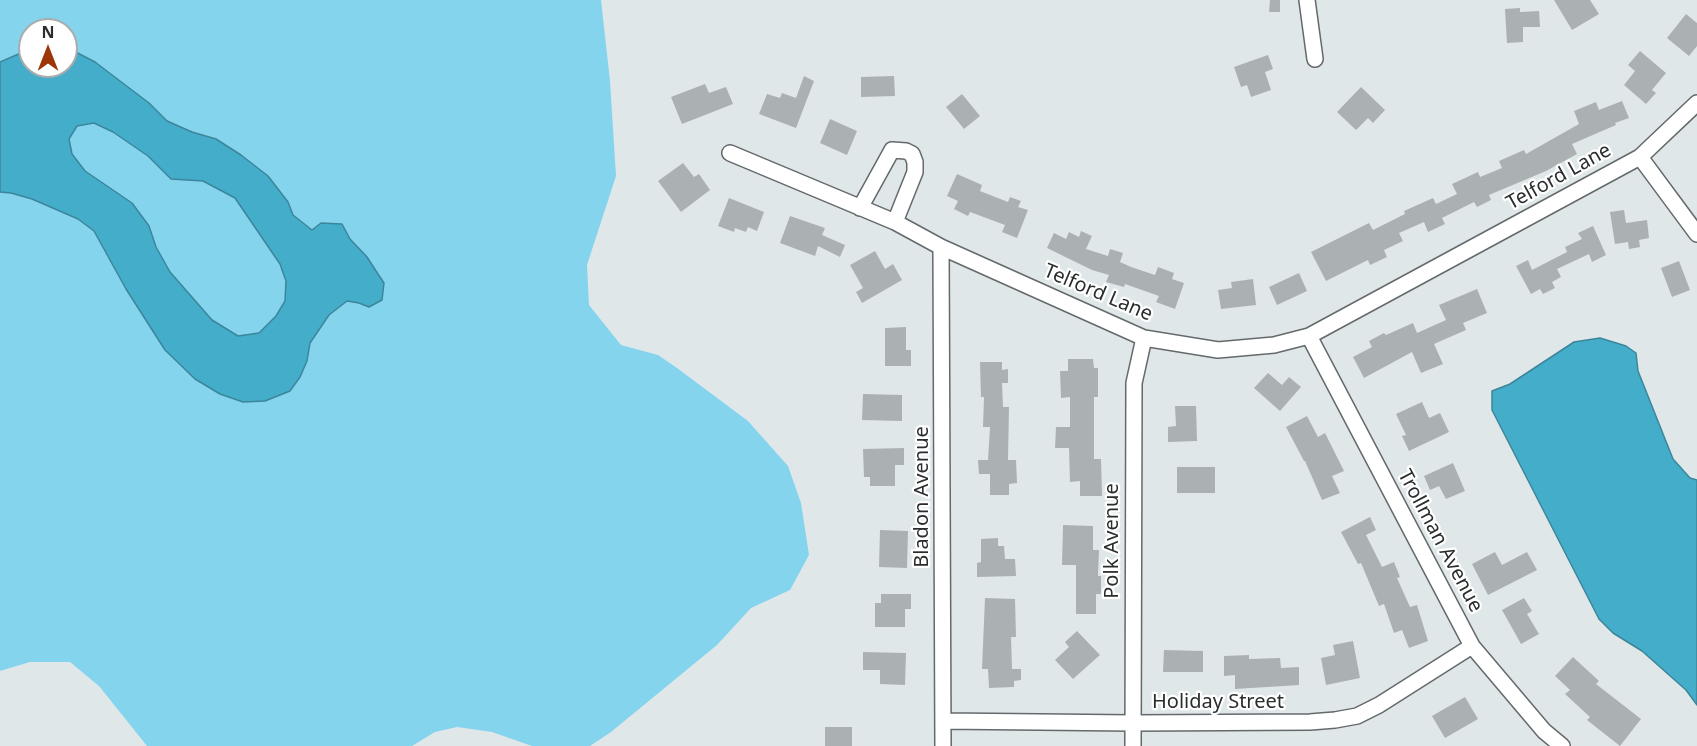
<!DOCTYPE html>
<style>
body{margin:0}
#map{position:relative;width:1697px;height:746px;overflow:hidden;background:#e0e7e9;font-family:"Noto Sans",sans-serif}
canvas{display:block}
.north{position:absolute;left:18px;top:18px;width:60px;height:60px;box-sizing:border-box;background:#fff;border:2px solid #aaabab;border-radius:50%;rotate:0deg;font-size:16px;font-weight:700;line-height:24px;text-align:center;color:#2a2c2d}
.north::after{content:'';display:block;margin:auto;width:21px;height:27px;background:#9c3709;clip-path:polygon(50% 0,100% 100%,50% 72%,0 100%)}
</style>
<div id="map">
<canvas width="1697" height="746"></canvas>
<div class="north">N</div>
</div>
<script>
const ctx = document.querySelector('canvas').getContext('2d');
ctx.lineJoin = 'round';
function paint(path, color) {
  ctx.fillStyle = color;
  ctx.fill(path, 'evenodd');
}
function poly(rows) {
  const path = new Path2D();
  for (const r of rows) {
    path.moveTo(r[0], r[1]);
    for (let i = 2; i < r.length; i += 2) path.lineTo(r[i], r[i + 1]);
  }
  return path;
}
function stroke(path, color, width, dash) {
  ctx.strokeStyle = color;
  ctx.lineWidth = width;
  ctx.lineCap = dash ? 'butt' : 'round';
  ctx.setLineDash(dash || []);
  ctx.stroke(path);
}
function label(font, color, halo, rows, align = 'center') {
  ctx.font = font + ' "Noto Sans",sans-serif';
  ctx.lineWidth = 4.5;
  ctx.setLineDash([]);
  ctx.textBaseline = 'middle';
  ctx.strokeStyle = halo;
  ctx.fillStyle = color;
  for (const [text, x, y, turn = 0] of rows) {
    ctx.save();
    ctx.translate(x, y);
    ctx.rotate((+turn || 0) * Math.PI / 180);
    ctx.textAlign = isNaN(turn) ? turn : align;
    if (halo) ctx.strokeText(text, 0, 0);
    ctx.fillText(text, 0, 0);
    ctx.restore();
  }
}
paint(poly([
 [0,0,601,0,610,81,616,176,587,265,589,305,621,345,658,355,677,368,748,421,788,466,801,503,809,555,790,590,751,608,717,645,611,732,590,746,532,746,492,732,457,727,435,732,412,746,147,746,99,686,70,662,30,662,0,671,0,192,11,193,32,199,78,219,94,231,126,289,165,350,195,379,220,394,300,377,307,361,310,343,329,315,347,301,359,303,369,307,367,257,350,239,342,224,313,230,293,215,288,202,268,176,217,139,192,132,167,121,149,103,95,62,66,47,66,30,30,30,30,49,0,62],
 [94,123,113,132,148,156,171,179,203,181,235,198,280,264,286,281,285,300,276,316,259,333,238,336,212,320,170,272,156,247,149,226,132,203,85,171,71,154,69,139,77,125]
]), '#85d4ed');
const water = poly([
 [66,47,95,62,149,103,167,121,192,132,216,139,241,155,268,176,288,202,293,215,312,230,321,223,342,224,350,239,367,257,378,274,384,283,382,300,369,307,359,303,347,301,329,315,310,343,307,361,300,377,290,391,265,401,243,402,220,394,195,379,165,350,126,289,94,231,78,219,32,199,11,193,0,192,0,62,30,49,30,66,66,66,66,47],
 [94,123,113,132,148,156,171,179,203,181,235,198,280,264,286,281,285,301,276,316,259,333,238,336,212,320,170,272,156,247,149,226,132,203,85,171,72,154,69,139,77,126,94,123],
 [1600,338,1626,346,1636,353,1638,371,1673,459,1690,478,1697,480,1697,705,1686,690,1642,651,1613,633,1599,619,1492,410,1492,391,1510,384,1574,342,1600,338]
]);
paint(water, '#44adca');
stroke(water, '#3c869b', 1.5);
paint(poly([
 [1270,0,1280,0,1280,12,1269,12],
 [1554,0,1590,0,1599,14,1572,30],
 [1520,8,1520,12,1539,11,1540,27,1523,27,1523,42,1507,43,1505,9],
 [1686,14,1697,23,1697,46,1689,56,1667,38],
 [1640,51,1666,73,1652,90,1656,93,1646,104,1624,85,1635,71,1628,65],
 [1268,55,1273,69,1265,72,1271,90,1251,97,1247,85,1241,87,1234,67],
 [804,76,814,81,796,128,759,114,767,94,780,98,782,93,796,98],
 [894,76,895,96,861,97,861,77],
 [705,84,709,93,726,87,733,104,682,124,671,97],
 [1361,87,1385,110,1373,123,1368,118,1356,130,1337,112],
 [962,94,980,116,964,129,946,107],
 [1622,101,1629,118,1615,123,1616,125,1572,144,1577,154,1546,171,1489,195,1491,200,1477,207,1474,202,1442,218,1445,224,1428,232,1424,222,1399,233,1403,241,1384,250,1387,257,1370,265,1368,260,1326,281,1311,252,1369,223,1373,230,1405,214,1404,211,1433,198,1436,204,1457,194,1452,184,1478,172,1480,177,1502,168,1499,161,1524,150,1526,154,1579,124,1574,111,1596,102,1599,110],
 [830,119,857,131,847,155,820,143],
 [683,163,694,177,699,174,710,190,681,212,658,181],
 [957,174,982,185,980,191,1008,202,1010,197,1021,201,1018,207,1028,210,1017,238,1002,232,1005,225,970,212,968,216,954,209,958,201,947,196],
 [729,198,764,212,757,231,748,227,746,232,735,228,734,232,718,226],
 [1624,210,1626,223,1647,220,1649,238,1639,240,1640,247,1629,249,1628,242,1615,244,1610,212],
 [790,216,825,228,822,235,845,245,840,257,818,246,815,256,780,243],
 [1593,226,1606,255,1592,262,1589,254,1557,269,1561,277,1552,282,1555,288,1543,294,1540,289,1531,294,1516,266,1528,260,1532,270,1567,252,1565,247,1582,239,1578,233],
 [1081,231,1092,236,1086,249,1108,256,1110,249,1123,253,1120,262,1131,267,1155,275,1158,267,1174,273,1172,279,1184,283,1175,309,1156,302,1159,296,1125,284,1124,287,1106,282,1109,275,1092,270,1047,248,1054,233,1066,239,1069,232,1079,237],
 [875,251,885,269,893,264,902,280,862,303,856,292,863,288,850,265],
 [1679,261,1690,290,1672,297,1661,268],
 [1299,273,1307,291,1277,305,1269,287],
 [1253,279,1256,305,1221,309,1218,290,1232,288,1231,282],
 [1477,289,1487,313,1463,323,1466,330,1434,344,1443,364,1421,373,1412,352,1364,378,1353,357,1372,347,1369,341,1384,333,1386,335,1413,323,1417,333,1446,320,1439,305],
 [906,327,906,350,911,350,911,366,885,366,885,328],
 [1068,359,1093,359,1094,368,1098,368,1098,397,1094,397,1094,459,1101,459,1102,496,1080,496,1080,481,1070,482,1069,448,1055,448,1056,427,1070,427,1070,397,1061,398,1060,371,1068,371],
 [980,362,1002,362,1002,370,1008,369,1008,383,1002,383,1003,407,1009,407,1008,460,1016,460,1017,483,1009,484,1009,495,990,495,990,474,979,474,978,460,988,460,990,427,983,427,984,397,981,397],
 [1268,373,1282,385,1289,377,1301,387,1280,411,1254,388],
 [863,394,902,395,902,421,862,420],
 [1422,402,1429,418,1440,413,1449,432,1409,451,1402,436,1406,435,1396,414],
 [1175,406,1196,406,1197,441,1168,442,1168,427,1176,426],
 [1307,416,1318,437,1325,433,1344,471,1332,476,1340,493,1322,500,1305,461,1304,461,1286,427],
 [904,448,904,465,895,465,895,486,870,486,870,477,864,477,863,449],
 [1453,463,1465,491,1446,499,1439,486,1430,490,1424,476],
 [1177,467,1215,467,1215,493,1177,493],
 [1370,517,1376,530,1366,535,1382,567,1394,562,1400,577,1397,578,1410,607,1417,605,1428,641,1409,648,1402,630,1394,633,1384,604,1379,606,1361,563,1358,564,1341,532],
 [1063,525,1093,526,1093,550,1099,550,1098,576,1101,576,1101,594,1096,594,1096,614,1076,614,1076,565,1062,565],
 [880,530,908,531,907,568,879,567],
 [998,538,998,546,1004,546,1005,559,1015,559,1016,576,977,577,977,563,981,562,981,539],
 [1495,552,1502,565,1527,552,1537,570,1488,595,1472,564],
 [881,594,911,594,911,609,905,609,905,627,875,627,875,603,881,603],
 [985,598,1015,599,1016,637,1011,637,1012,669,1021,669,1021,680,1014,681,1014,687,989,688,988,669,982,669],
 [1524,598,1532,611,1527,614,1539,634,1521,644,1502,610],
 [1077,631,1100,655,1073,679,1055,660,1069,647,1065,642],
 [1353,641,1360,678,1326,685,1321,658,1335,655,1333,645],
 [1164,650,1203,651,1203,672,1163,672],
 [863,652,906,653,905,685,880,684,880,670,863,670],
 [1249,655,1249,659,1280,658,1281,668,1299,667,1299,685,1235,689,1235,675,1224,676,1224,656],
 [1573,657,1599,681,1596,684,1641,719,1620,746,1587,720,1590,717,1565,694,1570,690,1555,676],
 [1465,697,1478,719,1445,738,1432,716],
 [825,727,852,727,852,746,825,746]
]), '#abb1b3');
const minor = poly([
 [1307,0,1315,59],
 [730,153,895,222,941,247,1144,338,1218,350,1274,345,1309,336,1640,157,1697,103],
 [1640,157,1697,234],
 [860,208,892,150,906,151,912,154,915,162,915,172,895,222],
 [941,247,943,746],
 [1309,336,1472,646,1544,731,1562,746],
 [944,721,1133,723,1310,722,1335,720,1357,716,1379,705,1472,646],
 [1133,746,1134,383,1144,338]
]);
stroke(minor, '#64696b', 18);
stroke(minor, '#fff', 15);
label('20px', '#2a2c2d', '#fff', [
 ["Telford Lane",1559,177,-29],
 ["Telford Lane",1098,293,23],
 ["Bladon Avenue",922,497,-90],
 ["Polk Avenue",1112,541,-90],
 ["Trollman Avenue",1440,541,62],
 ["Holiday Street",1218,702]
]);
</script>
